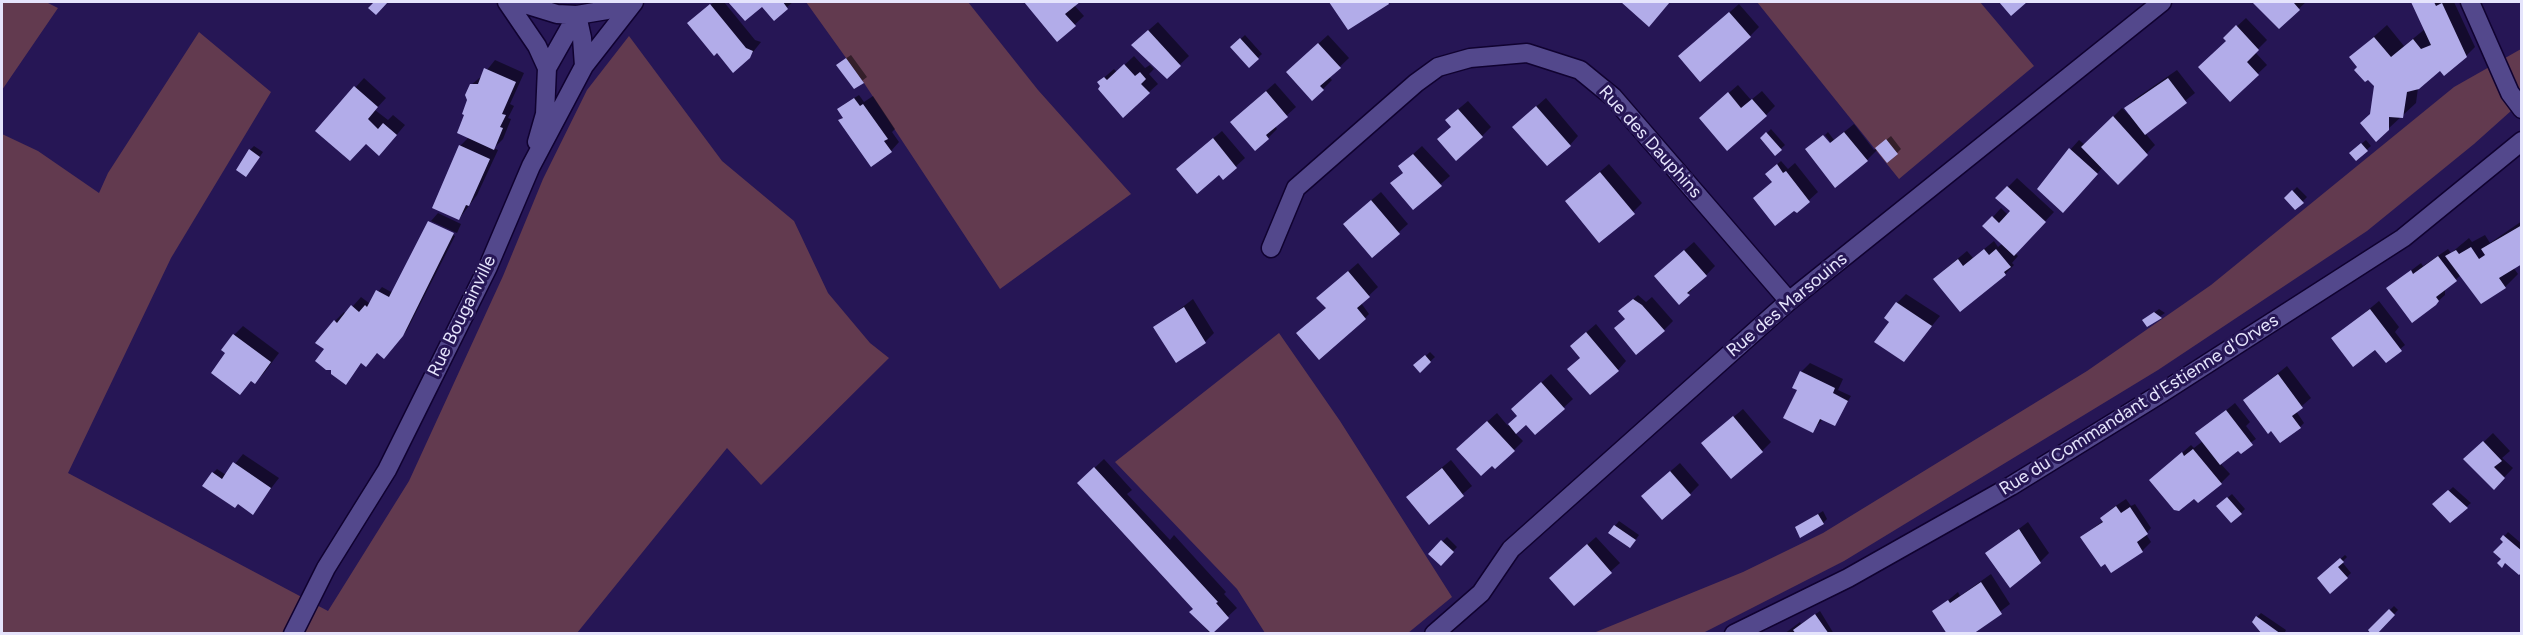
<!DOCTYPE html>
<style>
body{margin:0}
#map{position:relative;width:2523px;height:635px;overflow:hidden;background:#261655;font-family:Figtree,sans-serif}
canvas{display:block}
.frame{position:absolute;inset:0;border:3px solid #e5e4fc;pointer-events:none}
</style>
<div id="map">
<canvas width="2523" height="635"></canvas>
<div class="frame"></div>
</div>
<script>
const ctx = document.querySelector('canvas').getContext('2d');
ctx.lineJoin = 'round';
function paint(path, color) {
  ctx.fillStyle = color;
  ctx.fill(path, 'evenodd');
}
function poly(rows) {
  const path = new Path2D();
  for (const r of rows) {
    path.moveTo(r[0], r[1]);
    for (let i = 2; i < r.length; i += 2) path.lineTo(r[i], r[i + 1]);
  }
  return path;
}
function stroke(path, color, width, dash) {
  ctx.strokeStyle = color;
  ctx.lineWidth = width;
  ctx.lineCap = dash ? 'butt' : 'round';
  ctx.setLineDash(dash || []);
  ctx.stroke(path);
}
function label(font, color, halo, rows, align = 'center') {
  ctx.font = font + ' Figtree,sans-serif';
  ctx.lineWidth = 6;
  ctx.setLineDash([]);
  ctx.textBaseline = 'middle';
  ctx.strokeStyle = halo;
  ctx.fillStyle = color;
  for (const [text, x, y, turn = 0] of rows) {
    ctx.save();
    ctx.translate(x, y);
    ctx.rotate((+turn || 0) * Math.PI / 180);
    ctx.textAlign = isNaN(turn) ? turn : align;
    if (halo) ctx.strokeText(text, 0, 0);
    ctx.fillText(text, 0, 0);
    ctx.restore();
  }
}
paint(poly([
 [2,2,46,2,58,8,2,90],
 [806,2,968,2,1038,90,1131,194,1000,289,864,83],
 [1757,2,1980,2,2034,66,1899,179],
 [199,32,271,92,171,258,68,473,328,611,409,481,503,276,543,179,587,90,629,36,722,161,794,221,828,293,870,343,889,358,761,485,727,448,577,633,2,634,2,134,38,151,99,193,108,173],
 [2521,49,2521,102,2474,144,2367,231,2158,370,1844,561,1703,633,1591,634,1743,572,1823,533,2087,371,2211,285,2454,87],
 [1279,333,1340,421,1452,597,1408,633,1265,633,1237,589,1115,462]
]), '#623a4f');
paint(poly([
 [714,2,724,2,755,40,761,42,749,57,698,15],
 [730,2,793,2,787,7,762,5,745,19],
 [1026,2,1078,2,1074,5,1084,16,1058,40],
 [1331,2,1389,2,1348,28],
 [1623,2,1670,2,1649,25],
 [2254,2,2306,2,2279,27],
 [2413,2,2454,2,2475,47,2466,56,2440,69,2418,88,2416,103,2388,129,2371,114,2375,86,2351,57,2387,25,2404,46,2425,29],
 [1739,4,1759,27,1750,36,1689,48],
 [2246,18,2267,40,2255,52,2267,65,2230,100,2228,41,2234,29],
 [1158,22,1189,56,1167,77,1142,36],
 [1245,35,1262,54,1249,66,1232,47],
 [1328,35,1349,58,1329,77,1332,80,1323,89,1297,63],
 [851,55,867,77,854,87,842,61],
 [1134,56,1145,68,1150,65,1154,69,1149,74,1158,84,1149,92,1103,86,1099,82,1114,69,1117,72],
 [495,60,524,73,510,104,514,106,508,118,511,119,503,139,494,148,498,150,477,195,459,219,460,146,469,137,466,114,471,85,483,75],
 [2177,70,2195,93,2145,133,2155,145,2118,183,2103,167,2072,202,2054,168,2079,140,2085,145,2122,108,2129,115,2130,113,2126,108,2135,99],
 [364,78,386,98,375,110,388,120,393,115,405,125,388,145,317,130],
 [1275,83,1296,107,1275,126,1277,129,1268,138,1241,113],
 [1738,85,1751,100,1762,91,1775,106,1766,115,1710,109],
 [859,95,864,102,873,96,895,129,892,132,899,142,891,151,840,120,844,117,843,105],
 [1546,98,1578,136,1570,145,1523,118],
 [1468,101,1491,127,1482,136,1453,126,1456,111],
 [1854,124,1874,150,1891,136,1901,149,1897,153,1878,149,1867,160,1828,144,1832,144,1825,135,1828,132,1834,140],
 [1771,129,1785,145,1775,154,1762,138],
 [1222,131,1245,158,1223,178,1219,173,1187,160],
 [2366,140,2371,146,2356,159,2355,149],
 [254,146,263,152,250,171,250,150],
 [1422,146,1450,176,1413,208,1392,183,1404,172,1400,166],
 [1781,161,1788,169,1795,163,1818,192,1797,211,1773,181,1771,170],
 [1609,164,1642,203,1633,212,1575,193],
 [2017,178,2054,212,2015,253,2018,256,2012,263,2014,265,2005,274,1944,270,1967,251,1973,258,1994,241,1998,247,2003,243,1985,226,2001,208,2008,215,2012,211,1997,198],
 [2297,187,2307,197,2296,208,2286,198],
 [1381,192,1408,224,1372,256,1354,215],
 [438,213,461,224,457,233,431,221],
 [430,221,430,224,455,236,407,330,388,353,378,352,366,365,362,362,345,383,326,349,335,321,344,312,346,314,361,297,369,303,382,287,393,293],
 [2522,221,2522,262,2513,267,2518,274,2505,287,2461,275,2445,288,2445,295,2435,304,2388,288,2421,263,2423,266,2448,249,2451,253,2469,238,2472,242,2485,235,2490,243],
 [1694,242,1715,266,1679,303,1665,267],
 [1358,263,1378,287,1361,303,1369,314,1365,318,1307,324,1327,307,1318,298],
 [1906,294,1940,316,1904,360,1897,303],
 [1638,295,1646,302,1652,297,1673,321,1664,330,1627,318,1624,307],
 [1193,299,1214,333,1205,342,1155,328],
 [2379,301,2399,327,2395,332,2405,345,2386,361,2382,345,2333,339],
 [2159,309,2165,313,2147,325,2144,320],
 [1596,324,1626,361,1618,370,1582,358,1581,337],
 [243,326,279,353,264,373,255,382,252,380,240,393,227,353,234,335],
 [1430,352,1435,357,1420,371,1415,366],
 [1810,363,1843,379,1838,390,1851,396,1834,424,1823,419,1812,431,1799,390,1794,387,1801,372],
 [2287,366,2311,398,2296,411,2304,423,2300,427,2245,400],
 [1551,374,1573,399,1536,433,1526,423,1515,433,1523,441,1514,450,1467,440,1497,413,1508,426,1519,415,1522,400],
 [2235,403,2250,422,2246,426,2256,439,2220,463,2230,474,2221,483,2194,497,2151,480,2191,445,2194,448,2203,441,2197,434],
 [1743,409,1771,442,1762,451,1712,435],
 [2493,433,2510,451,2502,458,2513,468,2494,488,2466,459],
 [243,454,279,478,252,513,239,503,213,473,217,469,226,475],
 [1104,459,1132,490,1127,494,1170,540,1174,535,1226,592,1224,594,1237,608,1210,633,1191,612,1195,608,1088,474],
 [1451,460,1472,486,1429,523,1417,488],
 [1680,463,1699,485,1690,494,1652,487],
 [2453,487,2471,503,2450,521,2435,504],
 [2232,494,2245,509,2241,513,2218,506],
 [2126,499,2131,506,2135,504,2151,528,2146,534,2151,542,2142,551,2105,562,2082,537,2104,520,2102,518,2111,509],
 [1823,511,1827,519,1823,523,1796,528],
 [1619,521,1639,535,1634,542,1615,526],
 [2028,522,2049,553,2040,562,1987,553],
 [2508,532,2522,544,2522,571,2503,559,2505,541,2502,539],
 [1447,537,1457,547,1441,564,1430,554],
 [1596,537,1620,563,1611,571,1560,569],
 [2345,555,2347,557,2342,562,2351,573,2347,577,2323,574],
 [1991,574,2010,604,1971,634,1934,612,1958,592,1960,596],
 [2394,606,2398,610,2375,634,2370,630],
 [1820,611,1834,634,1784,634,1800,622,1801,624],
 [2261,613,2286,630,2284,634,2264,634,2257,628,2260,626,2257,617]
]), '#0007');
paint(poly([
 [374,2,388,2,376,15,368,8],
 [728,2,783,2,788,9,774,21,762,7,745,21],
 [1024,2,1080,2,1065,14,1076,26,1057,42],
 [1329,2,1388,2,1389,4,1348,30],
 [1621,2,1670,2,1649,27],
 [1999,2,2027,2,2011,16],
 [2252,2,2296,2,2294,3,2300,10,2279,29],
 [2411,2,2434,2,2436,6,2442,3,2467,57,2444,76,2440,71,2419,89,2407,92,2403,118,2389,117,2389,130,2376,142,2360,123,2370,114,2374,86,2368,80,2365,82,2354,70,2357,67,2349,57,2374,37,2391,57,2413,39,2421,49,2431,45],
 [710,4,746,48,753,51,750,58,733,73,717,53,714,56,687,23],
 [1729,12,1751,37,1700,82,1678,56],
 [2236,25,2259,50,2247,62,2259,75,2230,102,2198,67,2226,41,2223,38],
 [1148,30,1181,66,1167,79,1131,45],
 [1240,38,1259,59,1249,68,1230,47],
 [1318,43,1341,68,1320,86,1324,90,1312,101,1286,72],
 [846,58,864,83,854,89,836,65],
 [1124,64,1135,76,1140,72,1146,79,1141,84,1150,93,1123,118,1098,89,1100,86,1097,82,1104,77,1107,80],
 [484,68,516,82,502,114,506,115,500,127,503,128,494,150,457,133,464,115,462,114,467,100,465,95,470,84,478,84],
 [2168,78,2187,103,2145,135,2124,108],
 [354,86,378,107,368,119,378,129,383,123,397,135,379,156,366,144,350,161,315,131],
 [1266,91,1288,117,1266,135,1269,139,1255,151,1230,122],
 [1728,92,1741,108,1752,99,1767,116,1727,151,1699,118],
 [854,98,860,106,863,104,888,139,884,141,892,152,871,167,838,120,843,118,837,109],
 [1536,106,1571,146,1547,166,1512,127],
 [1458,109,1483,137,1456,161,1437,139,1451,127,1445,120],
 [2113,116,2148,155,2118,185,2081,147],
 [1766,132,1782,150,1775,156,1760,138],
 [1844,132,1868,161,1835,188,1805,149,1823,135,1830,143],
 [1213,138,1237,168,1223,180,1219,175,1197,194,1176,169],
 [1886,139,1898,154,1887,163,1875,148],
 [2361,143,2368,151,2356,161,2349,153],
 [459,145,490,159,469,206,466,205,459,220,432,208],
 [2069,148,2098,174,2063,213,2037,189],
 [249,149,260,157,246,177,236,170],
 [1413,154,1442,186,1413,210,1390,183,1403,173,1398,166],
 [1777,164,1783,173,1786,171,1810,202,1797,213,1794,211,1775,226,1753,198,1772,182,1765,174],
 [1600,172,1635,214,1599,243,1565,201],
 [2007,186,2046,222,2014,256,1982,226,1992,216,1999,223,2010,211,1995,198],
 [2292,190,2304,203,2295,210,2284,198],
 [1371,200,1400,234,1372,258,1343,224],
 [428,221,454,233,403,336,384,359,377,353,366,367,361,363,346,385,331,374,331,370,326,370,315,361,324,349,315,343,334,320,337,323,351,305,359,312,365,305,367,307,376,290,389,297],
 [2522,225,2522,264,2499,278,2506,288,2481,304,2445,256,2456,250,2459,254,2471,247,2479,259,2485,255,2481,249],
 [1984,249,1989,255,1996,249,2011,267,2004,272,2006,275,1960,312,1933,279,1958,259,1963,266],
 [1684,250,1707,276,1687,293,1690,295,1679,305,1654,276],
 [2438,256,2457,281,2436,297,2439,301,2436,305,2412,323,2386,288,2411,270,2413,274],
 [1348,271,1370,297,1357,308,1366,319,1319,360,1296,333,1326,308,1316,298],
 [1633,299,1642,305,1665,331,1636,355,1614,328,1625,319,1618,311],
 [1896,302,1932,326,1904,362,1874,342,1889,322,1884,318],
 [1184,307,1206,343,1176,363,1153,327],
 [2370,309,2402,351,2386,363,2375,350,2353,367,2331,338],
 [2154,312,2162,318,2147,327,2142,320],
 [1586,332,1619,371,1590,395,1567,369,1580,358,1570,346],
 [233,334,271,362,255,384,251,381,240,395,211,373,225,353,221,350],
 [1425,355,1431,362,1420,373,1413,365],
 [1800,371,1835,388,1833,393,1848,401,1835,426,1820,419,1813,433,1783,418,1797,390,1792,388],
 [2278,374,2303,408,2292,416,2301,428,2280,443,2271,431,2268,434,2243,400],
 [1541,382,1565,409,1535,435,1526,425,1516,434,1508,424,1517,416,1511,409],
 [2226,410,2253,445,2241,454,2238,451,2220,465,2195,433],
 [1733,416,1763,452,1731,479,1701,443],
 [1487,421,1515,451,1495,469,1492,466,1481,476,1456,449],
 [2483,441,2502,461,2494,467,2505,478,2494,490,2463,459],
 [2193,449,2222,484,2198,503,2194,499,2179,511,2174,510,2149,480,2182,452,2184,456],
 [233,462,271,488,253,515,238,504,235,508,202,486,212,472,222,479],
 [1094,467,1218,602,1216,603,1229,618,1212,634,1189,612,1193,609,1077,483],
 [1442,468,1464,496,1429,525,1406,497],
 [1670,471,1691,495,1662,520,1641,496],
 [2448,490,2468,508,2450,523,2432,504],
 [2227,497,2242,514,2231,523,2216,506],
 [2116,506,2121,513,2130,507,2148,534,2137,542,2143,552,2111,573,2105,564,2101,567,2080,537,2103,522,2100,518],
 [1818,514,1824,524,1800,538,1795,527],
 [1614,525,1636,540,1630,548,1608,533],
 [2019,529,2041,563,2010,588,1985,553],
 [2503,535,2522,551,2522,572,2519,575,2505,563,2502,568,2497,563,2501,559,2493,552,2503,542,2500,539],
 [1441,540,1454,552,1441,566,1428,554],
 [1587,544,1612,573,1574,606,1549,578],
 [2340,558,2344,562,2338,567,2348,578,2330,594,2317,578],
 [1981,582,2002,614,1973,634,1947,634,1932,611,1948,600,1950,603],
 [2389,609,2395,615,2377,634,2371,634,2368,630],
 [1815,614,1829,634,1796,634,1793,630],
 [2256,616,2281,634,2262,634,2252,622]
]), '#b2ace9');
const minor = poly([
 [507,2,537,46,547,68],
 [518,2,557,14,577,15,607,10,626,2],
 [2470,2,2510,93,2522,109],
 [577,15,582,38,584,66],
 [537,142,545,114,547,68,577,15],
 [1271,248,1296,188,1416,83,1438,67,1470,58,1527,53,1580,70,1613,97,1789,301],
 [293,634,326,568,387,470,488,267,531,166,584,66,634,2],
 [1434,634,1481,593,1511,549,1789,301,2162,2],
 [1734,634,1848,578,2011,486,2160,394,2403,238,2522,141]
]);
stroke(minor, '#100230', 21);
stroke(minor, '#53488c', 18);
label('18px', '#e5e4fc', '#261655', [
 ["Rue des Dauphins",1650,142,48],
 ["Rue des Marsouins",1787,305,-40],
 ["Rue Bougainville",462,316,-64],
 ["Rue du Commandant d'Estienne d'Orves",2139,405,-32]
]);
</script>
